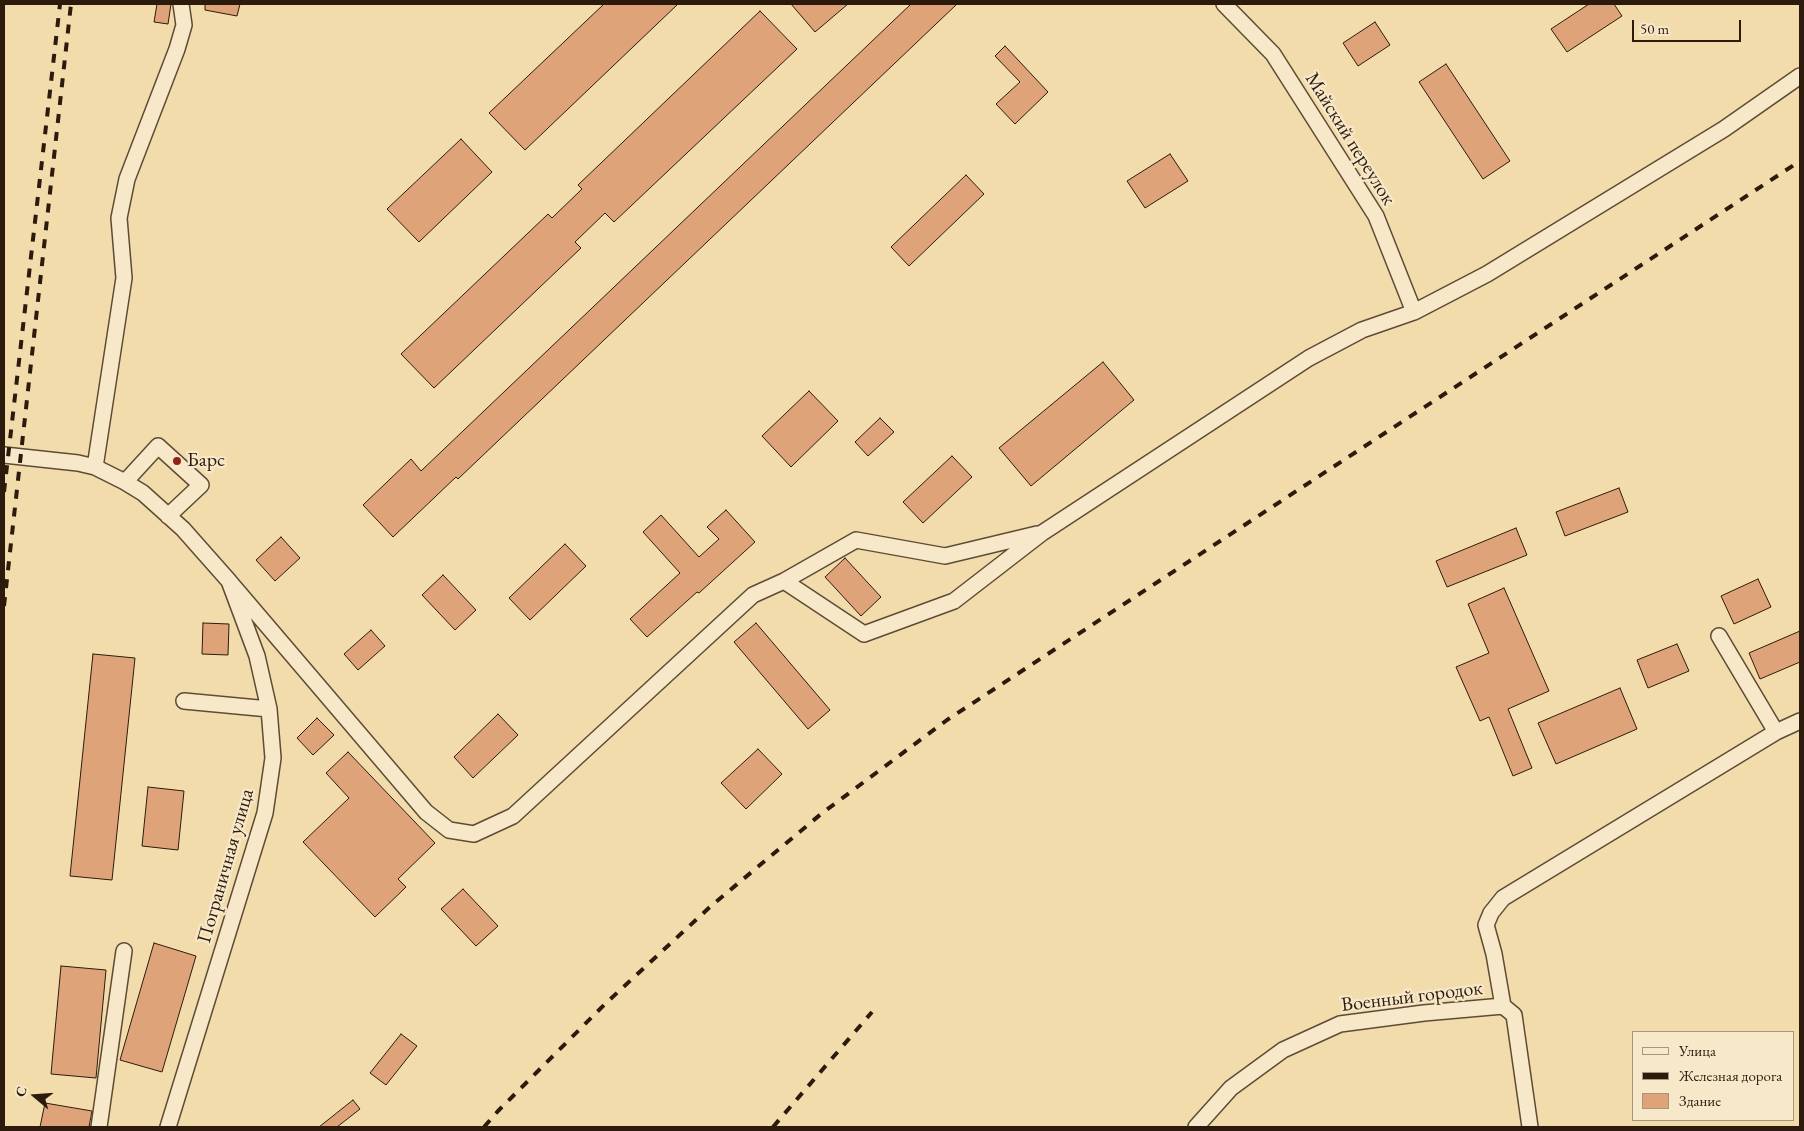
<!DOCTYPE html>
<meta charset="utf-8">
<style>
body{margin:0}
#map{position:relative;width:1804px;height:1131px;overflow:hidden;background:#f3dcac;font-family:"EB Garamond",serif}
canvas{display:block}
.frame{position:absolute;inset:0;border:5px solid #2c1b0d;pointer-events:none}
.legend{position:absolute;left:1632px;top:1031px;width:162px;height:90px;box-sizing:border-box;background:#f7e8c9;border:1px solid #a6967e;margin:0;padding:6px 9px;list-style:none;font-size:15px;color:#2c1b0d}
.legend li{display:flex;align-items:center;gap:10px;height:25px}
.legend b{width:25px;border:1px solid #a6967e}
.north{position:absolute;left:10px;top:1071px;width:50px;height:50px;-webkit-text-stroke:4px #f7e8c9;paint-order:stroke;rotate:288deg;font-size:14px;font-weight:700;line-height:20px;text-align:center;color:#2c1b0d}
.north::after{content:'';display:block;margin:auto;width:18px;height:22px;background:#2c1b0d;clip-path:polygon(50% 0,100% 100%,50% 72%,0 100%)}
.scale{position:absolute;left:1632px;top:20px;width:109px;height:22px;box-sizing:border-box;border:2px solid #2c1b0d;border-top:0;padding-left:6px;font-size:15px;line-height:18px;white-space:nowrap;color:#2c1b0d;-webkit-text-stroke:4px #f7e8c9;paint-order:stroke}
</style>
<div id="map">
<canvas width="1804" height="1131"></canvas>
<div class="frame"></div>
<ul class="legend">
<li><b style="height:6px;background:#f7e8c9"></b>Улица</li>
<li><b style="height:6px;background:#2c1b0d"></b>Железная дорога</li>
<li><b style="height:14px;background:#dfa37a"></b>Здание</li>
</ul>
<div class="north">С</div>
<div class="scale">50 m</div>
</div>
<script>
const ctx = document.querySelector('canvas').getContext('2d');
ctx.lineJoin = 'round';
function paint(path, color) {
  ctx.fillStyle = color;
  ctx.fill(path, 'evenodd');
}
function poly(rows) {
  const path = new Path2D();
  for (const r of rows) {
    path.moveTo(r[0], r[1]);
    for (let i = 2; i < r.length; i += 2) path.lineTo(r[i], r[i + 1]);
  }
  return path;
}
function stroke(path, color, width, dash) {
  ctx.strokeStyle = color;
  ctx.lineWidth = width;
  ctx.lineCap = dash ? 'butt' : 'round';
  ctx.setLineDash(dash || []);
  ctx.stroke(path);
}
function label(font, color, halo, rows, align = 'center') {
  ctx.font = font + ' "EB Garamond",serif';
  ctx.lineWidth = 4.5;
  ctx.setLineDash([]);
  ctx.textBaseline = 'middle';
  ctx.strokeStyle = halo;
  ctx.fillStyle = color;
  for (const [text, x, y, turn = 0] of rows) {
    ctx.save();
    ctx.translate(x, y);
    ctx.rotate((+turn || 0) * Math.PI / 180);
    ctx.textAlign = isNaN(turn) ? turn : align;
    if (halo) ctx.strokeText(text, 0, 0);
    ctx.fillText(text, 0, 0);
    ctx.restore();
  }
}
const building = poly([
 [157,4,171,4,168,24,154,22,157,4],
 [205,4,240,4,237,16,205,10,205,4],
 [604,4,678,4,525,150,489,113,604,4],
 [791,4,848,4,815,32,791,4],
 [911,4,957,4,458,479,456,477,393,537,363,505,411,459,421,471,911,4],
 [1589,4,1614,4,1622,16,1567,52,1551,29,1589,4],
 [760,11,797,49,614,222,605,213,575,242,581,248,434,388,401,354,548,214,552,218,582,189,578,185,760,11],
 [1375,22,1390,45,1358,66,1343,43,1375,22],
 [1005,46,1048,92,1015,124,996,104,1020,82,995,56,1005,46],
 [1446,64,1510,161,1483,179,1419,82,1446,64],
 [461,139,492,172,419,242,387,209,461,139],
 [1170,154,1188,181,1145,208,1127,181,1170,154],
 [966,175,984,194,909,266,891,247,966,175],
 [1103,362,1134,400,1031,486,999,448,1103,362],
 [809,391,838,421,791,467,762,436,809,391],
 [880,418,894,432,868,456,855,442,880,418],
 [952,456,972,477,923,523,903,502,952,456],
 [1619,488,1628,512,1565,536,1556,512,1619,488],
 [726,510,755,542,699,593,697,592,647,637,630,619,680,573,643,532,661,515,699,557,719,539,707,527,726,510],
 [1516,528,1527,555,1447,587,1436,561,1516,528],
 [281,537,300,558,275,581,256,560,281,537],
 [565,544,586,566,530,620,509,598,565,544],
 [845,558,881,597,861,616,825,577,845,558],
 [443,575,476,610,455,630,422,595,443,575],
 [1758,579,1771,607,1734,624,1721,596,1758,579],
 [1504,588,1549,691,1508,709,1532,768,1513,776,1489,717,1480,721,1456,667,1489,653,1468,604,1504,588],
 [203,623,229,624,228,655,202,654,203,623],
 [756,623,830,710,808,729,734,642,756,623],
 [371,630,385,646,358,670,344,654,371,630],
 [1800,631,1800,662,1760,679,1749,653,1800,631],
 [1677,644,1689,671,1648,688,1637,660,1677,644],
 [93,654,135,658,112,880,70,876,93,654],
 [1620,688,1637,729,1556,764,1538,723,1620,688],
 [498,714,518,735,473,778,454,757,498,714],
 [317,718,334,735,313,755,297,738,317,718],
 [758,749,782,774,746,809,721,783,758,749],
 [348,752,435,843,398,879,406,887,375,917,303,842,349,798,326,773,348,752],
 [148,787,184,791,178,850,142,846,148,787],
 [463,889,498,926,476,946,441,909,463,889],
 [154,943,196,956,162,1072,120,1060,154,943],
 [61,966,106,970,96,1078,51,1074,61,966],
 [401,1034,417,1046,386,1085,370,1073,401,1034],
 [353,1100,360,1109,337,1127,319,1127,353,1100],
 [45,1103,92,1111,89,1127,40,1127,45,1103]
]);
paint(building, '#dfa37a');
stroke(building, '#2c1b0d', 1);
const minor = poly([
 [1224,4,1273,54,1376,216,1414,312],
 [4,455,78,463,95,467,125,482,143,493,183,529,229,581,257,656,269,709,273,758,265,813,168,1127],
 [95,467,124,278,119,218,127,179,177,49,184,25,181,4],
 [125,482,158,446,201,485,168,516],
 [229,581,426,812,449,830,474,834,513,816,753,595,784,581,856,540,945,556,1037,534],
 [784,581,864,634,954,601,1042,533,1309,358,1362,330,1414,312,1487,274,1724,129,1800,76],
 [1719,636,1776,732],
 [184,701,269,709],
 [1503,1006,1514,1015,1530,1127],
 [99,1127,124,951],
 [1196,1127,1231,1088,1283,1050,1340,1024,1424,1013,1503,1006,1494,954,1486,925,1491,913,1503,898,1776,732,1800,721]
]);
stroke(minor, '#5e4b35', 18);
stroke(minor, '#f7e8c9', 15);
stroke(poly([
 [4,492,60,4],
 [4,606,71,4],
 [484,1127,498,1111,605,1004,711,906,821,814,947,720,1800,161],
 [773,1127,872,1012]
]), '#2c1b0d', 4, [9, 9]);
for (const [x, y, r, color] of [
 [177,461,5,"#8f2418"]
]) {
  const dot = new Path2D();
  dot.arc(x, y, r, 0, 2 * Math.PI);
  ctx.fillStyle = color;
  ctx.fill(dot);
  stroke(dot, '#f7e8c9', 2);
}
label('20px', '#2c1b0d', '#f7e8c9', [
 ["Майский переулок",1350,139,58],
 ["Пограничная улица",226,866,-74],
 ["Военный городок",1412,997,-7]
]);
label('20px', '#2c1b0d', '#f7e8c9', [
 ["Барс",187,461]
], 'left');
</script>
